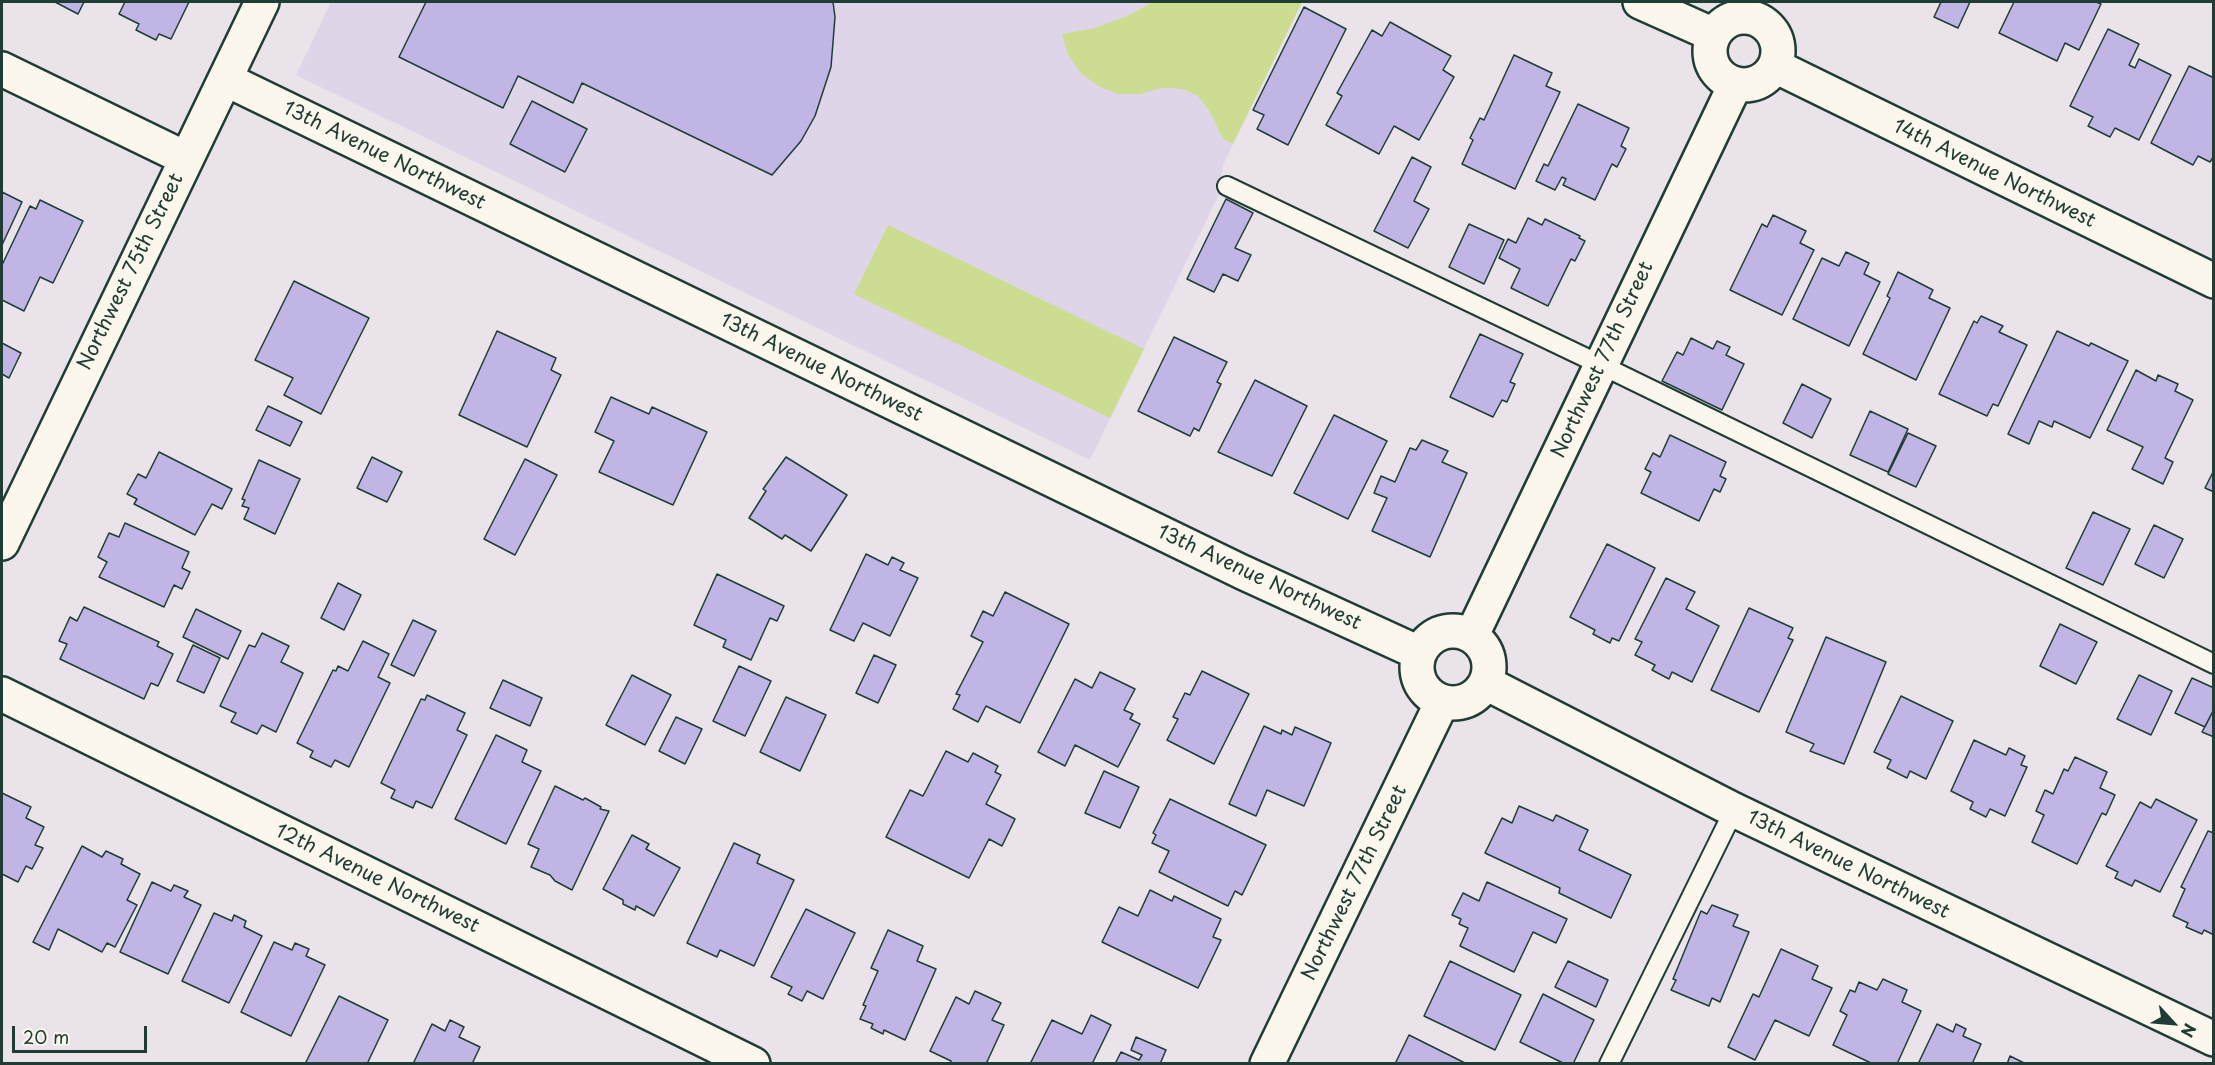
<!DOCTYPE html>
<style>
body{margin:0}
#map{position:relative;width:2215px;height:1065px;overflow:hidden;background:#eae3ea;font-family:"Playpen Sans",sans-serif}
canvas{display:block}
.frame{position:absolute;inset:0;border:3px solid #1f3d34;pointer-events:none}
.north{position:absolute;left:2143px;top:993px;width:60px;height:60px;-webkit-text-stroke:4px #fbf7ec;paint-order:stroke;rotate:116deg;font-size:16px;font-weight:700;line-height:24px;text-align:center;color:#1f3d34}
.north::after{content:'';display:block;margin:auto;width:21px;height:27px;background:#1f3d34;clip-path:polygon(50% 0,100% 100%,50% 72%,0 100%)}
.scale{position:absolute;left:12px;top:1026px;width:135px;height:27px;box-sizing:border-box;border:3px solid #1f3d34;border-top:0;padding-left:8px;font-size:18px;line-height:21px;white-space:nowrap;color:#1f3d34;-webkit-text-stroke:4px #fbf7ec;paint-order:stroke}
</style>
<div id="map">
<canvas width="2215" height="1065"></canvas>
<div class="frame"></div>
<div class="north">N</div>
<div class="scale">20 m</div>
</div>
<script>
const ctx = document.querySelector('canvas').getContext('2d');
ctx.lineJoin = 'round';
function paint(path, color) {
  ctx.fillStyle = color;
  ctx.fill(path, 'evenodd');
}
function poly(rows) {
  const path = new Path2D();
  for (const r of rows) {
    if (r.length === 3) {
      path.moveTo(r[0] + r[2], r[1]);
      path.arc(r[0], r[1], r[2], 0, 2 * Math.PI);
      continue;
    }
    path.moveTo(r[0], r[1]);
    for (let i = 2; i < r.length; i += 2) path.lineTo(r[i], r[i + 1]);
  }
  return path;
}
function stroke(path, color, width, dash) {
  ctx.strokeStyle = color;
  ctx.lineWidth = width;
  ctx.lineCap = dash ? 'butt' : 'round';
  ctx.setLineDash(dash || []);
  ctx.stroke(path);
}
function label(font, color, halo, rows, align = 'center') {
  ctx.font = font + ' "Playpen Sans",sans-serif';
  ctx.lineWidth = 6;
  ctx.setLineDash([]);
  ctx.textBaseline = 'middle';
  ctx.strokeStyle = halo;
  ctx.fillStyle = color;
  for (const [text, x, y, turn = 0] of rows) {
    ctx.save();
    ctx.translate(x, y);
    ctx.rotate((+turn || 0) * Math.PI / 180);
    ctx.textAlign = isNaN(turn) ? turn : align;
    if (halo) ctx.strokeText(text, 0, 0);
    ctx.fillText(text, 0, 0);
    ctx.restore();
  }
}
paint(poly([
 [331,2,1302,2,1223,165,1220,192,1090,460,296,75]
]), '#ded5e9');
paint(poly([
 [1153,2,1302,2,1233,144,1223,139,1210,112,1198,96,1185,90,1173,88,1161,88,1140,94,1118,94,1098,86,1081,73,1068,55,1062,34,1095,28,1127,16],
 [888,225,1144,349,1110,418,854,294]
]), '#ccdd91');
const building = poly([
 [55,2,84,2,78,14,55,2],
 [125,2,189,2,171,39,159,34,156,40,136,30,139,24,119,14,125,2],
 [426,2,833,2,835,17,831,67,815,116,801,141,772,175,582,83,573,103,518,76,503,108,399,57,426,2],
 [1941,2,1970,2,1958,28,1934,17,1941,2],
 [2014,2,2096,2,2101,4,2079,50,2065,43,2057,61,1999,33,2014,2],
 [1304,7,1346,29,1288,145,1257,129,1264,115,1253,110,1304,7],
 [1390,22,1451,56,1443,70,1454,77,1419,140,1394,126,1379,154,1326,125,1342,96,1337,93,1372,30,1382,36,1390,22],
 [2108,29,2139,44,2129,65,2135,68,2139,59,2171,75,2139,140,2115,128,2110,137,2088,126,2093,117,2070,106,2108,29],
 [1514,55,1552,73,1546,86,1560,92,1515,189,1462,164,1473,140,1470,138,1480,118,1484,120,1514,55],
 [2189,66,2214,78,2214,156,2210,162,2198,156,2193,165,2151,143,2189,66],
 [532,101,587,129,565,172,510,144,532,101],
 [1578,104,1629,128,1621,146,1626,149,1617,167,1612,164,1595,200,1563,185,1566,179,1562,177,1555,190,1536,181,1544,164,1548,166,1578,104],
 [1412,157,1431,167,1414,201,1429,209,1408,248,1374,231,1412,157],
 [2,192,22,202,2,245,2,192],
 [1226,199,1253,213,1235,248,1251,255,1238,281,1223,274,1214,292,1187,279,1226,199],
 [40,200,83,221,53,283,40,277,24,311,2,300,2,265,30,206,36,209,40,200],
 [1773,215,1806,231,1800,243,1814,250,1782,315,1730,290,1762,224,1767,227,1773,215],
 [1528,218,1542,225,1545,219,1580,236,1579,238,1585,241,1575,261,1571,259,1548,306,1511,288,1520,269,1499,258,1508,239,1516,243,1528,218],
 [1469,224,1504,240,1484,284,1449,267,1469,224],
 [1846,252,1869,263,1864,274,1880,282,1849,346,1793,319,1822,258,1839,266,1846,252],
 [1898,272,1933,290,1929,298,1950,308,1916,380,1863,354,1890,298,1887,296,1898,272],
 [294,281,369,318,321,414,284,395,293,378,255,360,294,281],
 [1981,316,2003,326,1999,332,2027,345,1998,406,1993,404,1987,416,1939,394,1974,321,1977,323,1981,316],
 [497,331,556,358,551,370,561,375,527,447,459,415,497,331],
 [2057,331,2089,346,2091,343,2128,361,2090,438,2054,421,2052,427,2039,421,2029,444,2008,434,2057,331],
 [1480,334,1523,354,1510,382,1515,384,1507,402,1502,400,1493,417,1450,397,1480,334],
 [1174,337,1227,362,1217,382,1221,384,1199,431,1194,428,1190,436,1138,411,1174,337],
 [1691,338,1713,349,1717,341,1730,347,1726,355,1744,364,1722,410,1662,381,1677,352,1683,355,1691,338],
 [2,343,21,353,9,378,2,374,2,343],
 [2136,370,2156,381,2158,375,2178,384,2175,391,2193,400,2165,458,2173,462,2163,484,2132,469,2143,447,2107,430,2136,370],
 [1255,380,1307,406,1272,476,1218,452,1255,380],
 [1802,384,1831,399,1812,438,1783,423,1802,384],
 [611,397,649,414,652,407,707,432,673,505,599,472,614,441,595,432,611,397],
 [268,406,302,422,290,446,256,430,268,406],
 [1870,411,1908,429,1888,472,1850,455,1870,411],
 [1334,415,1387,441,1348,519,1294,493,1334,415],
 [1908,433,1936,446,1916,487,1888,474,1908,433],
 [1670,435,1726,462,1720,476,1726,479,1720,492,1714,489,1699,521,1641,493,1651,472,1645,469,1653,453,1660,457,1670,435],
 [1422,440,1448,451,1442,462,1467,473,1430,557,1372,531,1387,498,1374,493,1381,476,1395,482,1410,448,1416,450,1422,440],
 [159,452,232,489,222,509,212,504,195,535,134,504,137,499,127,494,138,474,146,478,159,452],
 [372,457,402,472,387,502,357,488,372,457],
 [786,457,847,495,811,551,785,535,782,539,749,518,766,491,763,489,786,457],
 [525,459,557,475,515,555,484,539,525,459],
 [259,460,300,479,275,534,244,519,249,508,242,506,245,500,242,499,259,460],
 [2214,470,2214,492,2205,488,2214,470],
 [2093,512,2130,529,2103,585,2066,568,2093,512],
 [125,523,189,552,182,568,190,572,182,589,174,585,164,607,99,577,107,562,98,557,109,533,119,537,125,523],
 [2154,525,2183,539,2164,578,2135,564,2154,525],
 [1607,544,1655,568,1619,641,1612,638,1610,643,1593,634,1595,630,1570,617,1607,544],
 [866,554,888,565,892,557,904,563,900,570,918,578,890,636,863,623,854,641,830,630,866,554],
 [717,574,784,606,777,621,770,618,751,660,723,647,726,640,694,625,717,574],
 [1666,578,1695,592,1686,609,1719,626,1692,682,1672,672,1669,679,1652,670,1655,665,1635,655,1642,642,1635,639,1666,578],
 [338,583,361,595,344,630,321,618,338,583],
 [1005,592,1069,624,1020,723,986,706,978,722,953,709,960,695,956,694,983,642,971,636,983,611,993,616,1005,592],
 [84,607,159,642,157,646,173,654,158,686,151,683,144,699,60,659,67,644,59,641,70,617,77,621,84,607],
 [1749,608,1793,628,1788,638,1793,640,1759,712,1711,690,1749,608],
 [196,609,241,631,228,659,183,637,196,609],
 [413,620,436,631,414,676,391,665,413,620],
 [2060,624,2097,642,2076,684,2040,666,2060,624],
 [262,633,289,646,281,662,303,673,276,732,262,725,257,734,231,722,236,713,220,706,249,645,255,647,262,633],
 [1826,637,1886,662,1844,764,1810,751,1814,744,1786,732,1826,637],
 [363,641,389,654,378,677,390,683,349,767,335,760,331,767,310,757,313,751,297,743,333,670,336,671,338,666,348,671,363,641],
 [193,645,220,658,204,693,177,681,193,645],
 [874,655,896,665,878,703,856,693,874,655],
 [739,666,771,681,745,736,713,721,739,666],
 [1202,671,1249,694,1214,764,1167,740,1178,719,1173,717,1185,693,1190,695,1202,671],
 [1100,672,1135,689,1124,710,1133,714,1130,719,1140,724,1118,767,1075,745,1065,766,1038,752,1075,679,1092,688,1100,672],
 [632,675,671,695,645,745,606,725,632,675],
 [2139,675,2172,691,2151,735,2117,719,2139,675],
 [2192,678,2214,688,2214,709,2205,727,2175,713,2192,678],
 [503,680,542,698,530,726,490,708,503,680],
 [427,695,465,713,457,730,467,735,432,808,416,801,413,808,391,798,395,790,381,783,421,699,425,700,427,695],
 [1901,696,1953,721,1926,779,1910,771,1907,778,1887,768,1891,760,1874,752,1901,696],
 [786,697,826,715,800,771,760,752,786,697],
 [2214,709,2214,737,2202,732,2214,709],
 [676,717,702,729,685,764,659,751,676,717],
 [1264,726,1281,734,1282,730,1292,735,1295,727,1331,743,1304,806,1267,790,1256,816,1229,804,1264,726],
 [496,735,527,750,522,762,541,771,506,844,455,819,496,735],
 [1974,740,2006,755,2009,748,2025,756,2021,765,2027,767,2005,816,1990,809,1986,817,1970,809,1973,802,1951,791,1974,740],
 [946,751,968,762,973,753,998,766,995,772,1001,775,986,804,1015,819,1002,846,989,839,969,878,886,837,910,790,923,796,946,751],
 [2075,757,2107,772,2100,788,2115,795,2106,815,2102,813,2077,864,2032,842,2044,815,2036,811,2045,790,2053,794,2064,769,2068,771,2075,757],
 [1104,771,1139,787,1120,828,1085,813,1104,771],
 [555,786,583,800,585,798,601,807,600,809,609,811,572,890,555,881,550,875,531,867,539,849,528,844,555,786],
 [2,793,31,807,26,818,44,827,35,845,43,848,32,869,26,866,18,882,2,874,2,793],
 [1170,799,1266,845,1242,895,1235,891,1228,906,1159,872,1169,851,1152,843,1156,835,1153,833,1170,799],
 [2156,799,2197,820,2160,892,2135,880,2132,886,2115,878,2118,872,2106,866,2140,802,2151,808,2156,799],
 [1519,806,1553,821,1556,815,1588,830,1579,850,1631,875,1611,918,1559,893,1560,888,1485,853,1502,818,1512,823,1519,806],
 [2208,831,2214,833,2214,935,2204,930,2202,934,2186,927,2188,923,2173,916,2185,889,2181,887,2208,831],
 [632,835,649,844,646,849,680,868,654,916,636,906,635,910,623,904,623,900,603,889,632,835],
 [734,843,760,855,757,863,794,880,754,966,720,950,717,957,687,943,734,843],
 [82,846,102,857,106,851,123,859,121,864,140,874,127,900,137,905,115,947,107,943,102,952,58,929,49,950,33,942,82,846],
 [152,882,171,891,174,885,188,891,184,897,201,905,168,974,120,952,152,882],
 [1487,882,1567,919,1556,943,1533,932,1514,972,1460,946,1468,928,1459,924,1461,919,1452,915,1463,893,1479,901,1487,882],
 [1150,890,1172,901,1174,896,1221,919,1213,937,1221,940,1198,988,1102,942,1119,907,1138,916,1150,890],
 [1712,905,1738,915,1733,926,1749,932,1720,1002,1712,998,1709,1006,1671,990,1676,980,1673,979,1701,911,1707,914,1712,905],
 [806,909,855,933,823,999,807,991,802,1001,788,994,792,987,771,977,806,909],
 [214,913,232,921,234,915,246,921,244,927,262,936,229,1003,182,981,214,913],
 [888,930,923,946,917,961,936,969,905,1040,884,1030,883,1034,871,1028,873,1024,860,1019,866,1006,863,1005,878,971,871,968,888,930],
 [274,942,292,950,295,943,309,949,306,956,325,965,291,1036,241,1012,274,942],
 [1781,949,1818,966,1812,979,1832,988,1809,1036,1775,1020,1755,1060,1728,1047,1753,994,1759,997,1781,949],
 [1450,961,1521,995,1495,1050,1424,1016,1450,961],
 [1568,961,1608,980,1596,1007,1555,987,1568,961],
 [1883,979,1907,990,1902,1002,1921,1011,1897,1064,1873,1064,1833,1045,1847,1015,1840,1011,1850,990,1855,992,1859,982,1877,990,1883,979],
 [975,991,1001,1003,992,1020,1004,1025,986,1064,950,1064,951,1061,930,1051,956,997,969,1004,975,991],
 [1543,994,1594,1020,1573,1064,1565,1064,1520,1042,1543,994],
 [339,996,388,1020,367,1064,305,1064,339,996],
 [1091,1015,1111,1025,1092,1064,1030,1064,1052,1020,1082,1034,1091,1015],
 [450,1020,464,1027,459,1037,480,1047,472,1064,413,1064,432,1024,445,1031,450,1020],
 [1937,1024,1953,1032,1956,1024,1966,1029,1963,1036,1981,1044,1972,1064,1918,1064,1937,1024],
 [1409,1035,1467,1064,1395,1064,1409,1035],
 [1136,1037,1166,1050,1160,1064,1115,1064,1121,1052,1139,1060,1142,1055,1131,1050,1136,1037],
 [2010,1056,2026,1064,2007,1064,2010,1056]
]);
paint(building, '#c1b5e6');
stroke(building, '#1f3d34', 1.5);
const service = poly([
 [1227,186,1601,365,2214,664],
 [1609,1064,1734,810]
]);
const minor = poly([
 [1640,2,1714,35],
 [1744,51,34],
 [1775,66,2214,281],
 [2,69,185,158],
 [225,79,1242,572,1419,653],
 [2,543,262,2],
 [1453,667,36],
 [1472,635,1735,85],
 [1486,683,1734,810,2214,1039],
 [2,694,753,1064],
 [1267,1064,1442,702]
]);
stroke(service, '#1f3d34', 22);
stroke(minor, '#1f3d34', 38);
stroke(service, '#fbf7ec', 18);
stroke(minor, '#fbf7ec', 33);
label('20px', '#1f3d34', '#fbf7ec', [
 ["13th Avenue Northwest",384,156,26],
 ["14th Avenue Northwest",1994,174,26],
 ["Northwest 75th Street",131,272,-64],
 ["Northwest 77th Street",1603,360,-65],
 ["13th Avenue Northwest",821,368,26],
 ["13th Avenue Northwest",1259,578,25],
 ["13th Avenue Northwest",1848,865,26],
 ["12th Avenue Northwest",377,879,26],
 ["Northwest 77th Street",1355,883,-64]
]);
</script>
